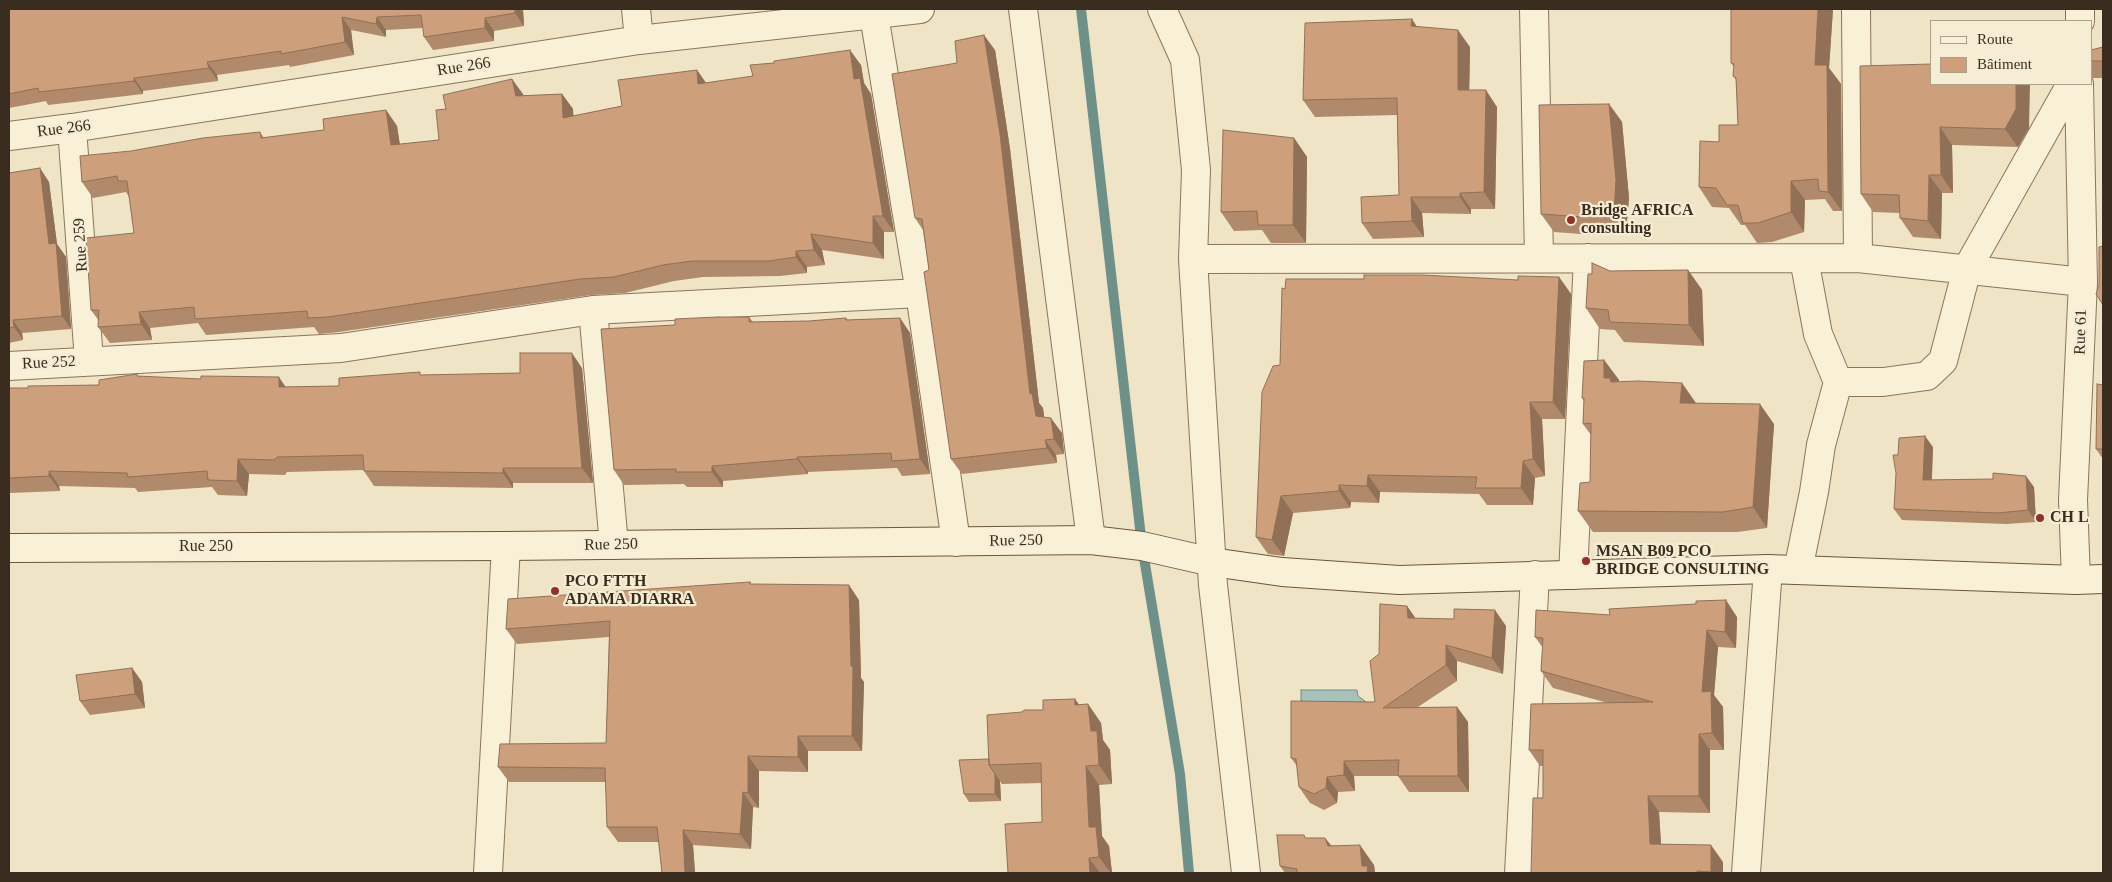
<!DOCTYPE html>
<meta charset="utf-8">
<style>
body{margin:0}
#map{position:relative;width:2112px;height:882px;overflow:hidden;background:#efe4c5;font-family:Georgia,serif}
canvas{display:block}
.frame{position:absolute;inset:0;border:10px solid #3a2d1f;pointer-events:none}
.legend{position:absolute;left:1930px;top:20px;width:162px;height:65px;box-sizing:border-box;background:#f6edd5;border:1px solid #aba08c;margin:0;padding:6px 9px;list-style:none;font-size:15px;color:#3a2d1f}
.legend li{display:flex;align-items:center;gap:10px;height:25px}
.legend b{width:25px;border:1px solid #aba08c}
</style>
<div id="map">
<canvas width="2112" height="882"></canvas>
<div class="frame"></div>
<ul class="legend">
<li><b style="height:6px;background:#f9f0d8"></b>Route</li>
<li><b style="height:14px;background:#cda07b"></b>Bâtiment</li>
</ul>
</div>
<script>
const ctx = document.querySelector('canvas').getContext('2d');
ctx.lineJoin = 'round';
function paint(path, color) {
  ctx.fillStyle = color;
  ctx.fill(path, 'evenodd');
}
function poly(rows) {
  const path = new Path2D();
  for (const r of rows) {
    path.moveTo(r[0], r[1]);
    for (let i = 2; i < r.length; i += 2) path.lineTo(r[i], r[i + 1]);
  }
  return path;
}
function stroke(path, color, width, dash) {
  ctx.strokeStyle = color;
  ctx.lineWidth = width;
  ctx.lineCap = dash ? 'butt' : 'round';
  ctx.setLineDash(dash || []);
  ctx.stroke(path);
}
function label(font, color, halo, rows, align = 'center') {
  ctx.font = font + ' Georgia,serif';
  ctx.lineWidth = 4.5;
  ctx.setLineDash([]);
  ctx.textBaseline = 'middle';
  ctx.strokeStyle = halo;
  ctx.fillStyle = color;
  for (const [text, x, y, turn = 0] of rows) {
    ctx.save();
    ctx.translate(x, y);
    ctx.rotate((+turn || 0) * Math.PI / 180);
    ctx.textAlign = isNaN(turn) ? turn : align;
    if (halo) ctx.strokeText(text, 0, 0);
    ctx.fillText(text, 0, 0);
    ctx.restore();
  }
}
const water = poly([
 [1301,690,1357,690,1358,696,1365,701,1366,707,1301,714,1301,690]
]);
paint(water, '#a7c2bb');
stroke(water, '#6d9189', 1);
stroke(poly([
 [1081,9,1142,546,1180,774,1189,873]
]), '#6d9189', 10);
const street = poly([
 [636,9,639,40],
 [873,9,920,293,956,542],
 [1023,9,1091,540],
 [1162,9,1185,60,1196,170,1193,259,1213,585,1246,873],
 [1534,9,1539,258],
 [1856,9,1858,258],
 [2080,21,2080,9],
 [72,128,89,361],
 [9,136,72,128,639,40,920,9],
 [1193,259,1858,258,2083,282],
 [1804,259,1818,334,1838,382],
 [593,310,614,545],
 [9,366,341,348,593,310,920,293],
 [1798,570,1814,492,1821,445,1838,382,1883,382,1927,376,1943,361,1967,269,2071,84],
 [1573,575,1588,258],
 [2076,580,2073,500,2083,282,2079,84],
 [488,873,506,546],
 [1519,873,1535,575],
 [1746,873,1768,569]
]);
const secondary = poly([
 [9,548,506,546,1091,540,1142,546,1212,562,1282,572,1399,580,1768,569,2076,580,2103,579]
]);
stroke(street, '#8a755b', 30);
stroke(secondary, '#6c563e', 30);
stroke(street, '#f9f0d8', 28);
stroke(secondary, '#f9f0d8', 28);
paint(poly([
 [9,9,523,9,524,26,494,31,494,41,433,50,424,37,423,28,386,30,386,37,351,30,354,55,290,67,289,65,217,75,218,81,143,91,143,94,48,105,46,101,9,108],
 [1833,9,1829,68,1841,84,1842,211,1833,211,1825,199,1805,200,1804,232,1772,242,1757,243,1745,225,1741,225,1729,208,1712,207,1699,187,1719,142,1738,125,1736,80,1733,76,1734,67,1731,63],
 [1417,27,1470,47,1469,90,1497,107,1495,209,1471,209,1471,214,1422,213,1424,237,1373,239,1362,223,1399,195,1397,115,1315,117,1303,100],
 [2103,47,2103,78,2093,78,2091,75,2091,50],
 [995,50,1010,149,1039,403,1043,408,1044,417,1062,433,1064,454,1056,455,1057,463,962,474,951,459,929,270,923,230,915,218,957,63],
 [861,65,864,83,871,94,894,232,884,232,884,259,822,250,825,265,807,267,807,273,780,276,703,277,674,281,625,293,591,295,339,332,319,334,314,327,206,335,198,323,150,328,152,340,110,343,98,327,99,321,91,310,134,233,129,197,126,192,93,198,82,182,260,132,264,138,324,130,386,110,397,126,400,144,439,140,446,109,512,79,523,96,562,94,573,109,573,116,622,106,697,70,706,83],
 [1860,66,2029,128,2018,147,1952,145,1953,193,1942,193,1941,239,1913,237,1900,218,1900,213,1873,212,1861,194],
 [1609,104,1622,122,1629,198,1626,232,1595,235,1554,232,1541,214],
 [1294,138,1307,157,1306,243,1271,243,1262,230,1234,231,1221,212],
 [9,172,9,173,49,182,57,244,66,257,71,329,22,333,23,340,9,343],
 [1688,270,1702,290,1704,346,1624,342,1615,330,1600,329,1586,308,1592,274,1610,271],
 [1559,277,1571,294,1565,419,1542,419,1545,476,1535,478,1533,505,1487,505,1479,494,1380,492,1379,503,1351,502,1350,508,1293,513,1284,556,1268,554,1256,537,1280,365,1285,289,1518,280],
 [749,317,753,322,809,321,846,318,848,320,900,318,910,333,930,474,902,476,897,468,808,472,808,474,723,481,723,487,687,487,684,484,624,485,614,470,675,325],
 [1604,360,1619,380,1619,382,1696,403,1774,424,1767,528,1737,532,1593,532,1578,511,1590,482,1591,435,1583,424,1584,401,1582,398],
 [582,368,593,483,513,483,513,488,374,486,364,471,363,470,287,472,285,475,249,474,247,496,218,495,212,487,138,492,135,488,59,486,60,491,9,493,9,388,28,388,99,385,138,376,286,387,339,386,423,375,520,373],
 [2103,385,2103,459,2096,449],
 [1933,447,1932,480,2034,487,2036,522,2006,524,1902,520,1894,509,1898,455],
 [750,582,751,584,859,600,861,678,864,682,862,751,808,751,808,772,759,771,759,808,753,807,751,849,693,845,695,873,662,873,659,842,618,842,607,827,606,782,509,782,498,767,606,743,609,637,517,644,506,629],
 [1407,606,1416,619,1454,619,1506,626,1503,674,1457,661,1457,681,1418,707,1457,707,1468,722,1469,792,1409,792,1398,776,1354,776,1355,791,1338,792,1337,803,1324,810,1310,803,1299,787,1297,766,1291,758,1375,702,1379,654],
 [1610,615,1737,617,1736,648,1718,647,1714,695,1723,707,1724,750,1710,750,1710,813,1659,812,1661,844,1723,862,1723,873,1531,873,1543,798,1543,766,1540,766,1529,750,1608,703,1553,688,1541,671,1543,648,1535,637],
 [132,668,142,682,145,708,90,715,80,701],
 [1088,704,1101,723,1103,740,1110,750,1112,784,1099,785,1102,836,1109,846,1112,873,1008,873,1042,822,1041,783,1002,784,1000,781,1001,801,969,802,964,794,989,759,1043,710],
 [1306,838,1325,838,1331,845,1374,865,1375,873,1285,873,1280,866]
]), '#b08a6a');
paint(poly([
 [515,9,523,9,524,26,515,13],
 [1818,9,1833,9,1829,68,1841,84,1842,211,1828,192,1815,65],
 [342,17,351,30,354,55,345,42],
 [377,17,386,30,386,37,376,24],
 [485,18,494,31,494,41,485,28],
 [1412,19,1423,36,1411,26],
 [1458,30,1470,47,1469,106,1458,90],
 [984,35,995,50,1010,149,1039,403,1043,408,1046,431,1036,416,1030,394],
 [850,50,861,65,864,83,871,94,894,232,883,216,854,79],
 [207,62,217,75,218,81,209,68],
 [697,70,708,86,698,84],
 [134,78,143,91,143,94,134,81],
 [512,79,523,94,527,112,516,96],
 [2016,84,2030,84,2029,128,2018,147,2005,129],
 [1486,90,1497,107,1495,209,1484,192],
 [562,94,573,109,575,134,563,118],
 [1609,104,1622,122,1629,198,1626,232,1614,213],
 [386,110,397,126,402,161,391,145],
 [1940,127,1952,145,1953,193,1941,175],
 [1294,138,1307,157,1306,243,1293,225],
 [40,168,49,182,57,244,66,257,71,329,62,316,49,244],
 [1929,175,1942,193,1941,239,1928,221],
 [1791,181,1805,200,1804,232,1791,212],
 [1460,193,1471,209,1471,214,1460,197],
 [1411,197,1422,213,1424,237,1412,221],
 [873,216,884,232,884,259,873,243],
 [811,234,822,250,825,265,814,250],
 [796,251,807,267,807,273,796,257],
 [1688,270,1702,290,1704,346,1689,325],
 [1559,277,1571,294,1565,419,1553,402],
 [139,312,150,328,152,340,141,324],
 [900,318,910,333,930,474,920,459],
 [13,320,22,333,23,340,14,327],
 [572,353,582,368,593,483,582,468],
 [1604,360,1619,380,1619,390,1604,378],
 [279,377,289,392,279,387],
 [1682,383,1696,403,1680,403],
 [1530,402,1542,419,1545,476,1533,459],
 [1760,404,1774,424,1767,528,1753,507],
 [1051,418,1062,433,1064,454,1054,439],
 [1925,436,1933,447,1931,491,1923,480],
 [1045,440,1056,455,1057,463,1047,448],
 [797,457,808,472,808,474,797,459],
 [238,459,249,474,247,496,237,481],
 [1523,461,1535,478,1533,505,1521,488],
 [712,466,723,481,723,487,712,472],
 [503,468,513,483,513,488,503,473],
 [49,471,59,486,60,491,49,476],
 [1368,475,1380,492,1379,503,1367,486],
 [2026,476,2034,487,2036,522,2028,510],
 [1339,485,1351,502,1350,508,1339,491],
 [1281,496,1293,513,1284,556,1272,540],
 [849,585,859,600,861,678,864,682,862,751,852,736],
 [1726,600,1737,617,1736,648,1725,632],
 [1407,606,1418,622,1408,618],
 [1495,610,1506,626,1503,674,1492,658],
 [1707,630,1718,647,1714,695,1723,707,1724,750,1712,733,1702,692],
 [1446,645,1457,661,1457,681,1446,665],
 [132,668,142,682,145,708,135,694],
 [1075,699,1089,718,1075,705],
 [1088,704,1101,723,1103,740,1110,750,1112,784,1099,765,1091,731],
 [1457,707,1468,722,1469,792,1458,776],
 [1699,734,1710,750,1710,813,1699,796],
 [798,736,808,751,808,772,798,757],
 [748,756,759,771,759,808,748,793],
 [1344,761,1354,776,1355,791,1344,775],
 [1086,766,1099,785,1102,836,1109,846,1112,873,1111,873,1099,857,1089,827],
 [995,774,1000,781,1001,801,995,794],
 [1327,777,1338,792,1337,803,1326,788],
 [743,792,753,807,751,849,740,834],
 [1648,796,1659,812,1662,860,1650,844],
 [683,830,693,845,695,873,685,873],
 [1325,838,1340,858,1328,846],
 [1360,845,1374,865,1375,873,1367,873,1362,866],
 [1711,845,1723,862,1723,873,1712,873,1711,872],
 [1089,858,1100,873,1090,873]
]), '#907056');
const building = poly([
 [9,9,515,9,515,13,485,18,485,28,424,37,421,15,377,17,376,24,342,17,345,42,281,54,281,51,207,62,209,68,134,78,134,81,39,92,38,88,9,94,9,9],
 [1731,9,1818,9,1815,65,1827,65,1828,192,1819,191,1818,179,1791,181,1791,212,1758,223,1743,223,1738,205,1727,205,1716,188,1699,187,1700,141,1719,142,1719,125,1738,125,1736,78,1733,76,1734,64,1731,63,1731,9],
 [1412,19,1411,26,1458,30,1458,90,1486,90,1484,192,1460,193,1460,197,1411,197,1412,221,1362,223,1361,197,1399,195,1397,98,1303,100,1305,23,1412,19],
 [984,35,1000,134,1030,394,1032,393,1036,416,1051,418,1054,439,1045,440,1047,448,951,459,924,272,929,270,922,219,915,218,892,74,957,63,955,41,984,35],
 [2103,47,2103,61,2091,61,2091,50,2103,47],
 [850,50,854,79,860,78,883,216,873,216,873,243,811,234,814,250,796,251,796,257,769,261,692,261,663,265,614,277,580,279,328,317,308,318,307,311,195,319,194,307,139,312,141,324,98,327,99,310,91,310,86,238,134,233,127,181,118,181,117,176,82,182,80,156,131,151,203,138,260,132,261,138,324,130,323,119,386,110,391,145,439,140,436,110,446,109,443,95,512,79,516,96,562,94,563,118,622,106,618,80,697,70,698,84,753,76,750,65,774,63,774,61,850,50],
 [1931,64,1931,84,2016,84,2016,109,2005,129,1940,127,1941,175,1929,175,1928,221,1900,218,1899,195,1861,194,1860,66,1931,64],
 [1609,104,1616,180,1614,213,1582,217,1541,214,1539,105,1609,104],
 [1223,130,1294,138,1293,225,1258,225,1257,211,1221,212,1223,130],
 [40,168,49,244,56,243,62,316,13,320,14,327,9,328,9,173,40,168],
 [2103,246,2103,305,2096,294,2099,285,2099,247,2103,246],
 [1592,263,1610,271,1688,270,1689,325,1610,322,1608,310,1586,308,1588,274,1592,274,1592,263],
 [1364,275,1422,275,1518,280,1518,276,1559,277,1553,402,1530,402,1533,459,1523,461,1521,488,1475,488,1477,477,1368,475,1367,486,1339,485,1339,491,1281,496,1272,540,1256,537,1262,392,1273,366,1280,365,1282,288,1285,289,1286,279,1364,279,1364,275],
 [718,317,749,317,749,322,809,321,846,318,846,320,900,318,920,459,892,461,891,453,797,457,797,459,712,466,712,472,676,472,676,469,614,470,601,329,675,325,675,319,718,317],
 [520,353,572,353,582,468,503,468,503,473,364,471,363,455,277,457,274,460,238,459,237,481,208,480,207,471,128,477,127,473,49,471,49,476,9,478,9,388,28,388,28,386,99,385,99,380,137,374,137,376,201,379,201,376,279,377,279,387,339,386,339,378,420,372,420,375,520,373,520,353],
 [1604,360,1604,378,1610,378,1611,382,1638,381,1682,383,1680,403,1760,404,1753,507,1723,512,1578,511,1580,483,1590,482,1591,423,1583,424,1584,398,1582,398,1584,361,1604,360],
 [2097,384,2103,385,2103,449,2096,449,2097,384],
 [1925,436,1923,480,1993,479,1993,473,2026,476,2028,510,1998,513,1894,509,1896,473,1893,455,1898,455,1899,438,1925,436],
 [750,582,750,584,849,585,851,666,853,667,852,736,798,736,798,757,748,756,748,793,743,792,740,834,683,830,685,873,662,873,657,827,607,827,605,768,498,767,500,744,606,743,610,621,506,629,508,599,750,582],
 [1726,600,1725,632,1707,630,1702,692,1711,691,1712,733,1699,734,1699,796,1648,796,1650,844,1711,845,1711,872,1697,871,1697,873,1531,873,1533,798,1543,798,1543,750,1529,750,1531,704,1653,702,1541,671,1543,638,1535,637,1536,610,1610,615,1609,609,1696,604,1696,601,1726,600],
 [1380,604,1407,606,1408,618,1454,619,1454,609,1495,610,1492,658,1446,645,1446,665,1383,708,1457,707,1458,776,1398,776,1399,760,1344,761,1344,775,1327,777,1326,788,1314,794,1299,787,1296,759,1291,758,1291,701,1375,702,1370,661,1379,654,1380,604],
 [132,668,135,694,80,701,76,675,132,668],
 [1075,699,1075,705,1088,704,1091,731,1097,731,1099,765,1086,766,1089,827,1096,827,1099,857,1089,858,1090,873,1008,873,1005,824,1042,822,1041,763,989,765,987,715,1022,712,1024,710,1043,710,1043,700,1075,699],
 [989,759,989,765,995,774,995,794,964,794,959,760,989,759],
 [1277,835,1304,835,1305,838,1325,838,1328,846,1360,845,1362,866,1368,866,1367,873,1297,873,1297,869,1280,866,1277,835]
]);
paint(building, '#cda07b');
stroke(building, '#907056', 1);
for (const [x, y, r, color] of [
 [1571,220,5,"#992d2a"],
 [2040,518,5,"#992d2a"],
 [1586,561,5,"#992d2a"],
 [555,591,5,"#992d2a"]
]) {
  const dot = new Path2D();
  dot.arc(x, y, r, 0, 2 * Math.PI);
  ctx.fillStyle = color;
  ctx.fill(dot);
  stroke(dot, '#f6edd5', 2);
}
label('16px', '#3a2d1f', '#f6edd5', [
 ["Rue 266",464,67,-9],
 ["Rue 266",64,129,-7],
 ["Rue 259",81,245,-94],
 ["Rue 61",2081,332,-88],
 ["Rue 252",49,363,-3],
 ["Rue 250",1016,541,-1],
 ["Rue 250",611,545,-1],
 ["Rue 250",206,547]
]);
label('bold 16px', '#3a2d1f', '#f6edd5', [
 ["Bridge AFRICA",1581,211],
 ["consulting",1581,229],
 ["CH L",2050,518],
 ["MSAN B09 PCO",1596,552],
 ["BRIDGE CONSULTING",1596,570],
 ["PCO FTTH",565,582],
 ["ADAMA DIARRA",565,600]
], 'left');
</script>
